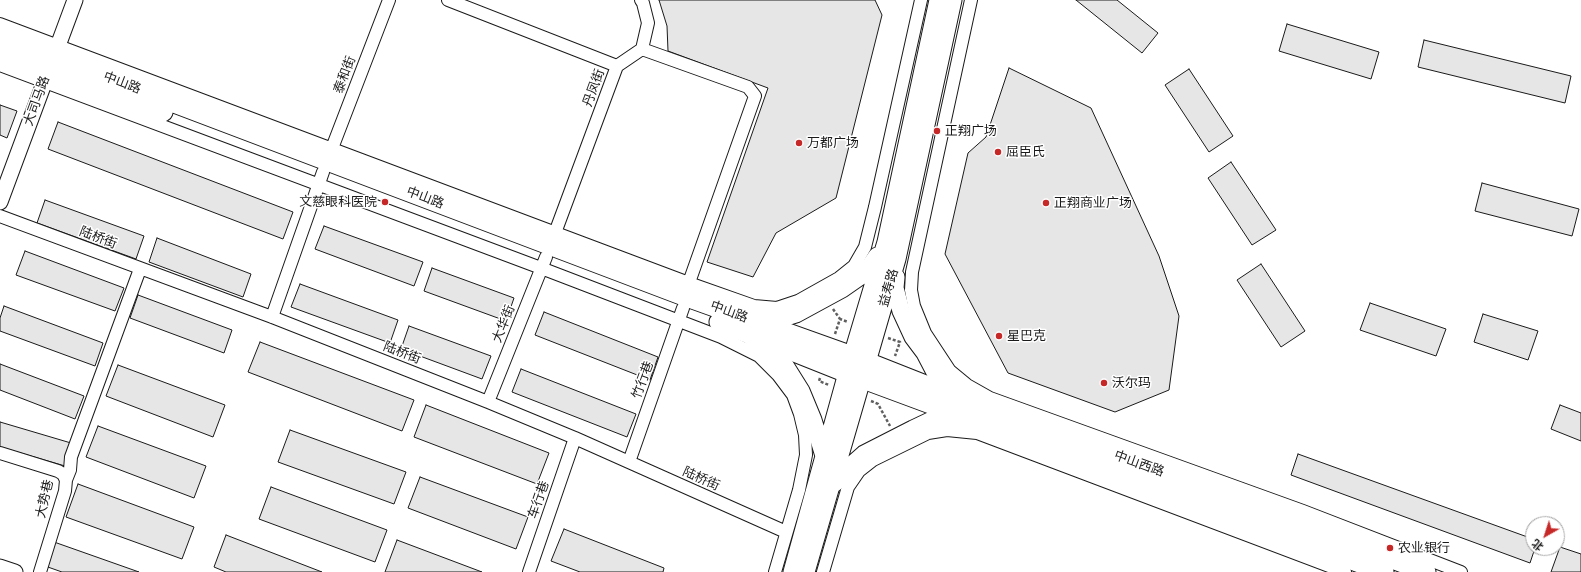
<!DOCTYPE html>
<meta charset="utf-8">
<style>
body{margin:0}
#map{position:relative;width:1581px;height:572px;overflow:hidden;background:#fff;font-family:Bitter,"Noto Sans SC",serif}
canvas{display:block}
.north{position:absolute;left:1525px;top:516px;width:40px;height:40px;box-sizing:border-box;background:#fff;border:1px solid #a3a3a3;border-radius:50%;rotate:219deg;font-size:11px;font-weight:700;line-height:16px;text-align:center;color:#1a1a1a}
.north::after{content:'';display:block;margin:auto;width:14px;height:18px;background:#c62828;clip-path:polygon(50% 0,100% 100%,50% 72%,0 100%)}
</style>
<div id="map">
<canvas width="1581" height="572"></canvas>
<div class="north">北</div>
</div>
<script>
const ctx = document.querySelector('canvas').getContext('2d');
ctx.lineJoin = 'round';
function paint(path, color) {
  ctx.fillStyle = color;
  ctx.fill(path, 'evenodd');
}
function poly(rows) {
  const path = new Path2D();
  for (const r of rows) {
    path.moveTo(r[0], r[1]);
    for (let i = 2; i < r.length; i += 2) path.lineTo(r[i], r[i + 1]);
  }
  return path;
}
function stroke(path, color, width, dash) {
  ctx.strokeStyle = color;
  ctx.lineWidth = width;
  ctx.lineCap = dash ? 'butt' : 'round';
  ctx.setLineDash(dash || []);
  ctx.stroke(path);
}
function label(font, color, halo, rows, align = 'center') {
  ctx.font = font + ' Bitter,"Noto Sans SC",serif';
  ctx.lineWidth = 3;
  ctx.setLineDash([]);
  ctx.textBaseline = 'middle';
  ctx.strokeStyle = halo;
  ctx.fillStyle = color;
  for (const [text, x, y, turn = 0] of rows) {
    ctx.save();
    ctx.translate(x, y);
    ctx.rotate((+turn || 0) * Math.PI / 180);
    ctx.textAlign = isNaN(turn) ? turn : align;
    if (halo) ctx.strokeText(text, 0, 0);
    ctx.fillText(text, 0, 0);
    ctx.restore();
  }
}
const building = poly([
 [659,0,875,0,882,15,836,198,776,233,753,277,707,262,768,88,668,51,667,26,659,0],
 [1076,0,1117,0,1158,33,1142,53,1076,0],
 [1287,24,1379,52,1371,79,1279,51,1287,24],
 [1424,40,1571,76,1565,103,1418,67,1424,40],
 [1009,68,1091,108,1159,256,1179,316,1169,390,1115,412,1008,373,945,254,968,153,986,137,1009,68],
 [1189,69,1233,136,1209,152,1165,85,1189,69],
 [0,105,17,111,7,138,0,135,0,105],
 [58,122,293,212,283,239,48,149,58,122],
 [1231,162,1276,230,1252,245,1208,178,1231,162],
 [1482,183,1579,209,1572,236,1475,211,1482,183],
 [45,200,144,236,136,259,37,223,45,200],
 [324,226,423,262,414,286,315,249,324,226],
 [157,238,251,274,243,297,149,262,157,238],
 [25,251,124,288,115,311,16,275,25,251],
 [1261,264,1305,331,1281,347,1237,280,1261,264],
 [432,268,514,298,506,321,424,291,432,268],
 [300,284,398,320,390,343,291,307,300,284],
 [138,295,232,330,224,353,130,318,138,295],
 [1370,303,1446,329,1436,356,1360,330,1370,303],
 [4,306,103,343,95,366,0,331,0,318,4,306],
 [544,312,658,357,650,380,535,335,544,312],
 [1483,314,1538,331,1528,360,1474,342,1483,314],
 [409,326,491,356,482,379,401,349,409,326],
 [260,342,414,400,402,431,248,372,260,342],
 [0,364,84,396,75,419,0,390,0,364],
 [118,365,225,405,213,437,106,396,118,365],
 [521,369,636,414,627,437,512,392,521,369],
 [426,405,549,453,537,484,414,437,426,405],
 [1560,405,1581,413,1581,441,1551,429,1560,405],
 [0,422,71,443,65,466,0,447,0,422],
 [98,426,206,466,194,498,86,457,98,426],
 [290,430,406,472,394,504,278,462,290,430],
 [1298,454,1533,539,1533,548,1535,548,1530,563,1291,475,1298,454],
 [420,477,528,517,516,549,408,508,420,477],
 [78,484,194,527,182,559,66,517,78,484],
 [271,487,387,530,375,562,259,519,271,487],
 [564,529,664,568,663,572,580,572,551,561,564,529],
 [226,535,322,572,226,572,214,567,226,535],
 [397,540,482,572,385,572,397,540],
 [54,542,139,572,62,572,45,566,54,542],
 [1560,547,1581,554,1581,572,1551,572,1560,547]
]);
paint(building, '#e6e6e6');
stroke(building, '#1a1a1a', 1);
const minor = poly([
 [448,0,617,66,552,241],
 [971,0,912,272,911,290,914,306,925,333,950,371,967,385,990,398,1303,511,1461,572],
 [0,24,689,283,754,306,777,308,798,301,839,278,854,266,865,247,875,207,921,0],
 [642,49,748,87,755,96,686,291],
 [0,65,541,268,721,337,759,356,778,375,793,395,800,414,805,435,806,455,799,490,775,572],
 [617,66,642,49,648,23,643,3,641,0],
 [329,156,389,0],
 [0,216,272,317,488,402,575,438,786,532],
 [272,317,323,172],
 [488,402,546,257],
 [0,453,58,471,63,474,66,480,65,491,40,572],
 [629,462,683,308],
 [66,480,70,470,71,457,140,269],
 [529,572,575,438],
 [823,572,848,487,859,471,873,460,928,433,947,430,977,433,1345,572]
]);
const tertiary = poly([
 [0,202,75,0],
 [0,567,15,572]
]);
const secondary = poly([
 [896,277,895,288,901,311,913,337,925,353,937,376,961,397],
 [757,320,774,321,796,314,842,289,865,273,877,256],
 [752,338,767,349,786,367,801,391,813,420,824,456],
 [835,483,847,469,864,454,913,429,932,420,966,418],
 [792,572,847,373,886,242,938,0],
 [806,572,897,259,953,0]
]);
const primary = poly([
 [0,37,684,296,852,356,966,401,1300,523,1426,572],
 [0,52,163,112],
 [719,322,847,373,1384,572]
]);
stroke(minor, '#1a1a1a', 14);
stroke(tertiary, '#1a1a1a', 17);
stroke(secondary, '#1a1a1a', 19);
stroke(primary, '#1a1a1a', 21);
stroke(poly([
 [833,309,840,319],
 [835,334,840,319,848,322],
 [888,338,900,342,895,356],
 [820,378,819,381,829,385],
 [871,401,878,404,890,426]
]), '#5f5f5f', 2.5, [3, 2]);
stroke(minor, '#fff', 12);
stroke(tertiary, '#fff', 15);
stroke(secondary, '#fff', 17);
stroke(primary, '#fff', 19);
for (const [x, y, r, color] of [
 [937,131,4,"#c62828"],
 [799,143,4,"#c62828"],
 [998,152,4,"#c62828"],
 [385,202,4,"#c62828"],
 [1046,203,4,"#c62828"],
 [999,336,4,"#c62828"],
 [1104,383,4,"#c62828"],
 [1390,548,4,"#c62828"]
]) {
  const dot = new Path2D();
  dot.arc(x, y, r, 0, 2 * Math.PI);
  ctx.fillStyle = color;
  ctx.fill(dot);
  stroke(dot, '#fff', 1.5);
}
label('13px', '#1a1a1a', '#fff', [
 ["泰和街",345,75,-69],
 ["中山路",122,83,21],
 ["丹凤街",594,88,-70],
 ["大司马路",37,101,-70],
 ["中山路",425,198,21],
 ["陆桥街",98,238,21],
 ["益寿路",889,288,-74],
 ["中山路",729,312,20],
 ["大华街",504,324,-68],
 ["陆桥街",402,353,21],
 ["竹行巷",643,380,-70],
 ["中山西路",1139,464,20],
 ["陆桥街",701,479,24],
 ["大势巷",45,499,-77],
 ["车行巷",539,500,-71]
]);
label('13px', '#1a1a1a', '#fff', [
 ["正翔广场",945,131],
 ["万都广场",807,143],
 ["屈臣氏",1006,152],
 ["文慈眼科医院",377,202,"right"],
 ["正翔商业广场",1054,203],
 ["星巴克",1007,336],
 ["沃尔玛",1112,383],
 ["农业银行",1398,548]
], 'left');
</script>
